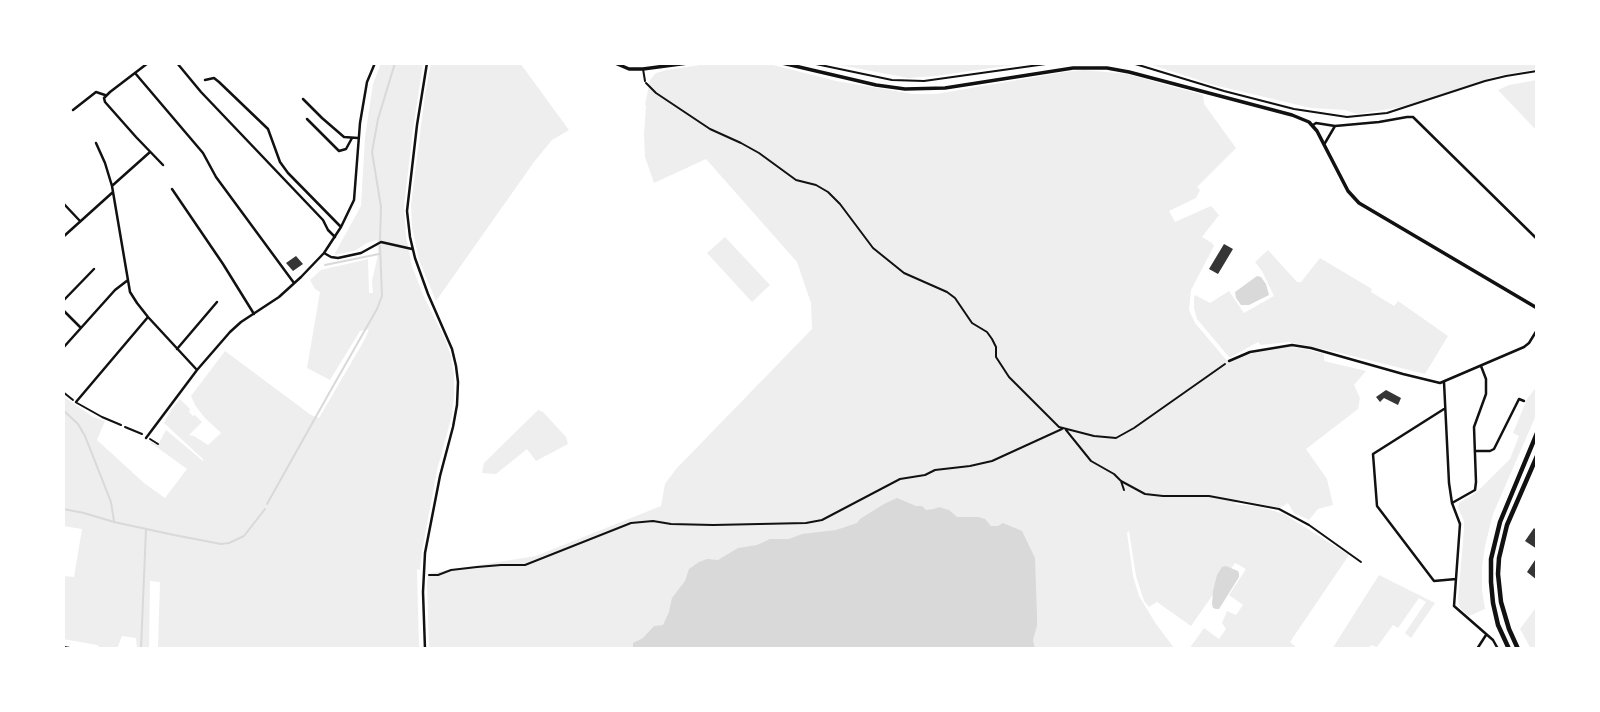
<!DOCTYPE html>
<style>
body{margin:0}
#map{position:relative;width:1600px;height:712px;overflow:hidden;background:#fff;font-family:Quicksand,sans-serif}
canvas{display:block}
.frame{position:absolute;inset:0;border:65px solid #fff;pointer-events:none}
</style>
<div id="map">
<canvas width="1600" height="712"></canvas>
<div class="frame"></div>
</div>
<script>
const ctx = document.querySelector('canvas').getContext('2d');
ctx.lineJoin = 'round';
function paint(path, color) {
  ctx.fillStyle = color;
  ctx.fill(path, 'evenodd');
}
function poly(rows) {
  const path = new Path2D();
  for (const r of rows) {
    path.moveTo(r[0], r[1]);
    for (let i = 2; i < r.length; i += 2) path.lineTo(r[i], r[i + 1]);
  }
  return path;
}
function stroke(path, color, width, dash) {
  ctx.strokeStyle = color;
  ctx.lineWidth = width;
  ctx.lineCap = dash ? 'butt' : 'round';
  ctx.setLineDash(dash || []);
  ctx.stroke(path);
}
paint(poly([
 [381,63,423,63,413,129,404,206,406,237,412,266,423,295,445,339,451,356,454,375,454,395,452,415,437,470,422,551,420,570,417,569,419,649,159,649,158,647,160,582,150,581,149,649,137,649,136,638,122,636,117,649,102,649,97,645,63,639,63,576,74,577,82,529,63,526,63,396,93,417,105,421,97,440,144,483,165,498,187,469,147,440,158,445,166,430,203,461,203,459,164,423,171,410,180,399,190,409,189,412,193,416,195,415,202,422,189,435,194,436,208,445,221,433,204,417,195,405,191,396,225,351,311,415,319,418,365,339,369,329,360,331,330,380,307,368,320,292,315,289,310,280,321,270,368,259,369,293,373,293,372,281,378,255,377,240,367,243,354,251,334,255,361,206,365,137,373,84],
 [431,63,520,63,569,130,552,140,534,162,436,301,419,260,412,227,411,205,425,95],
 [713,63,769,64,836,81,913,94,936,94,1065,72,1084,70,1127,74,1203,95,1204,104,1236,148,1197,187,1200,190,1196,198,1169,211,1175,222,1211,206,1219,215,1202,237,1212,243,1214,246,1191,290,1189,310,1195,323,1228,362,1253,353,1289,347,1305,349,1324,354,1324,361,1366,371,1354,385,1360,398,1358,409,1306,449,1327,479,1333,505,1318,509,1309,520,1294,513,1288,503,1280,508,1240,500,1234,504,1261,507,1284,514,1349,555,1290,642,1295,646,1293,649,1189,649,1204,628,1219,639,1226,629,1222,623,1227,611,1236,615,1243,605,1229,595,1246,569,1235,563,1191,626,1157,602,1149,607,1144,601,1136,576,1129,531,1127,533,1133,576,1139,596,1156,624,1175,649,429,649,427,583,428,575,430,573,536,556,661,506,665,484,676,469,812,329,811,303,797,262,706,159,654,183,645,157,644,135,646,106,645,105,650,80,656,73,667,70],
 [829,63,1027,63,935,76,908,78],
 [1146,63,1324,63,1365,65,1408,63,1537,63,1537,69,1497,76,1408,106,1357,114,1345,110,1311,108,1277,100,1214,85],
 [1537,80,1537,131,1498,90,1509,85],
 [725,237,770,285,752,302,707,253],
 [1268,250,1297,282,1301,282,1320,258,1372,289,1371,292,1394,306,1398,301,1448,336,1425,374,1328,350,1289,342,1261,345,1258,342,1231,357,1229,357,1197,319,1194,308,1194,297,1195,295,1210,303,1229,291,1244,313,1274,296,1262,271,1255,262],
 [1537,386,1537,413,1493,514,1485,546,1482,568,1482,590,1485,609,1469,616,1460,608,1458,599,1464,530,1464,521,1458,508,1459,503,1477,492,1510,459,1519,436,1513,433,1527,399],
 [538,410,543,412,566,437,568,444,536,461,527,449,496,474,482,473,484,463],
 [1379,575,1435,603,1411,638,1405,633,1426,602,1419,598,1398,628,1393,625,1377,647,1371,645,1368,649,1332,649],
 [1537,606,1537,649,1531,649,1520,629]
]), '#eee');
paint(poly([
 [1257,276,1261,277,1266,284,1269,295,1249,305,1241,305,1236,298,1235,292],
 [897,498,916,506,922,506,926,510,934,509,939,507,949,510,957,517,978,517,985,519,991,526,998,526,1003,523,1022,531,1035,558,1037,616,1037,626,1033,640,1035,649,633,649,633,643,643,638,654,626,663,625,669,612,672,598,685,581,689,569,699,562,707,559,718,560,738,548,757,545,770,539,789,539,802,534,836,530,857,523,860,519,884,504],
 [1226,566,1238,571,1239,573,1239,577,1219,609,1216,609,1213,608,1212,604,1213,591,1217,575,1222,567]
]), '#d9d9d9');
stroke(poly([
 [380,240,381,207,372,152,378,119,395,63],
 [325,265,379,254],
 [63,410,78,424,85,436,111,502,114,521],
 [267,504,332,388,377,309,382,296,380,246],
 [63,509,84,513,114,522,174,535,221,544,229,543,244,536,265,509],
 [141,649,146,529]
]), '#d9d9d9', 2);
paint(poly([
 [1224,244,1233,249,1218,274,1209,269],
 [296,256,303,264,293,271,286,263],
 [1386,390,1401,398,1398,405,1384,398,1380,402,1376,397],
 [1534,528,1537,531,1537,549,1525,541],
 [1537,557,1537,580,1527,572]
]), '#353535');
stroke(poly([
 [811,63,892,80,924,81,1053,63],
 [1132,63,1224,91,1294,109,1347,117,1387,113,1485,81,1506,76,1537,71],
 [646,83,656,93,710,129,741,143,759,153,796,180,816,185,828,192,840,204,873,248,904,273,947,292,955,298,972,323,987,332,992,339,996,347,996,357,1009,377,1059,427,1094,436,1116,438,1134,428,1225,364],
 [63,392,73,400],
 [125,427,142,434],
 [1066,430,1091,461,1114,474,1121,481,1124,490],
 [150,439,158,444],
 [1121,481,1145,494,1163,496,1209,496,1279,509,1309,525,1361,562],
 [429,575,438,575,451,570,477,567,501,565,525,565,631,523,653,521,671,524,713,525,806,523,822,520,900,479,925,475,935,470,970,466,992,461,1062,429]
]), '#111', 2);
stroke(poly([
 [643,69,645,81],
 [77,403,102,417,121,425]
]), '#111', 2);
stroke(poly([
 [148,63,110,92,104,98,105,102,136,137,163,165],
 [177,63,201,92,323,220,328,230,335,237],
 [63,64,65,63],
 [135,73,203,153,216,177,294,283],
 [205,80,214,78,219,82,268,129,280,162,288,173,340,226],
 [303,99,322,118,344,137,358,138],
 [73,110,96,92,105,95],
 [307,119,339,151,346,149,352,138],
 [1313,125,1316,123,1335,126,1379,122,1407,117,1413,117,1537,239],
 [96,143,105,163,112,186,130,292,137,303,148,317,197,370],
 [1325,143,1335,126],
 [113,185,150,152],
 [172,189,223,264,254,314],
 [63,203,80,221],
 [63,237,113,192],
 [324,253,331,257,338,258,361,253,381,242,412,249],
 [63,301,94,269],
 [63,310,80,327],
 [63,348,115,290,128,280],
 [177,349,217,302],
 [1229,361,1250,352,1292,345,1311,348,1403,374,1440,383,1524,347,1529,343,1537,330],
 [1444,382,1449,483,1452,503,1460,524,1454,606,1493,640,1498,649],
 [76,402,148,317],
 [1444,409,1373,454,1377,506,1434,581,1456,579],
 [146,438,197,370,230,332,241,322,279,297,301,277,324,253,341,227,354,200,360,123,367,82,375,63],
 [1475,451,1490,451,1494,449,1519,399,1524,401],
 [1452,503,1475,490,1476,482,1474,427,1486,394,1486,379,1481,366],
 [63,647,74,649],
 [425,649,423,592,425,553,440,476,453,427,457,405,458,382,456,366,452,349,428,294,415,258,410,237,407,211,417,125,427,63],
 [1477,649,1486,635]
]), '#111', 2.5);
stroke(poly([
 [615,63,629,69,643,69,688,63],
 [782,63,876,85,905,89,945,88,1073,68,1107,68,1129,72,1292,115,1309,122,1317,131,1348,191,1359,203,1537,308]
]), '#111', 3.5);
stroke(poly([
 [1509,649,1498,625,1493,603,1491,582,1491,559,1500,522,1537,433],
 [1518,649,1509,629,1501,602,1498,574,1499,558,1507,525,1537,456]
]), '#111', 4.5);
</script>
